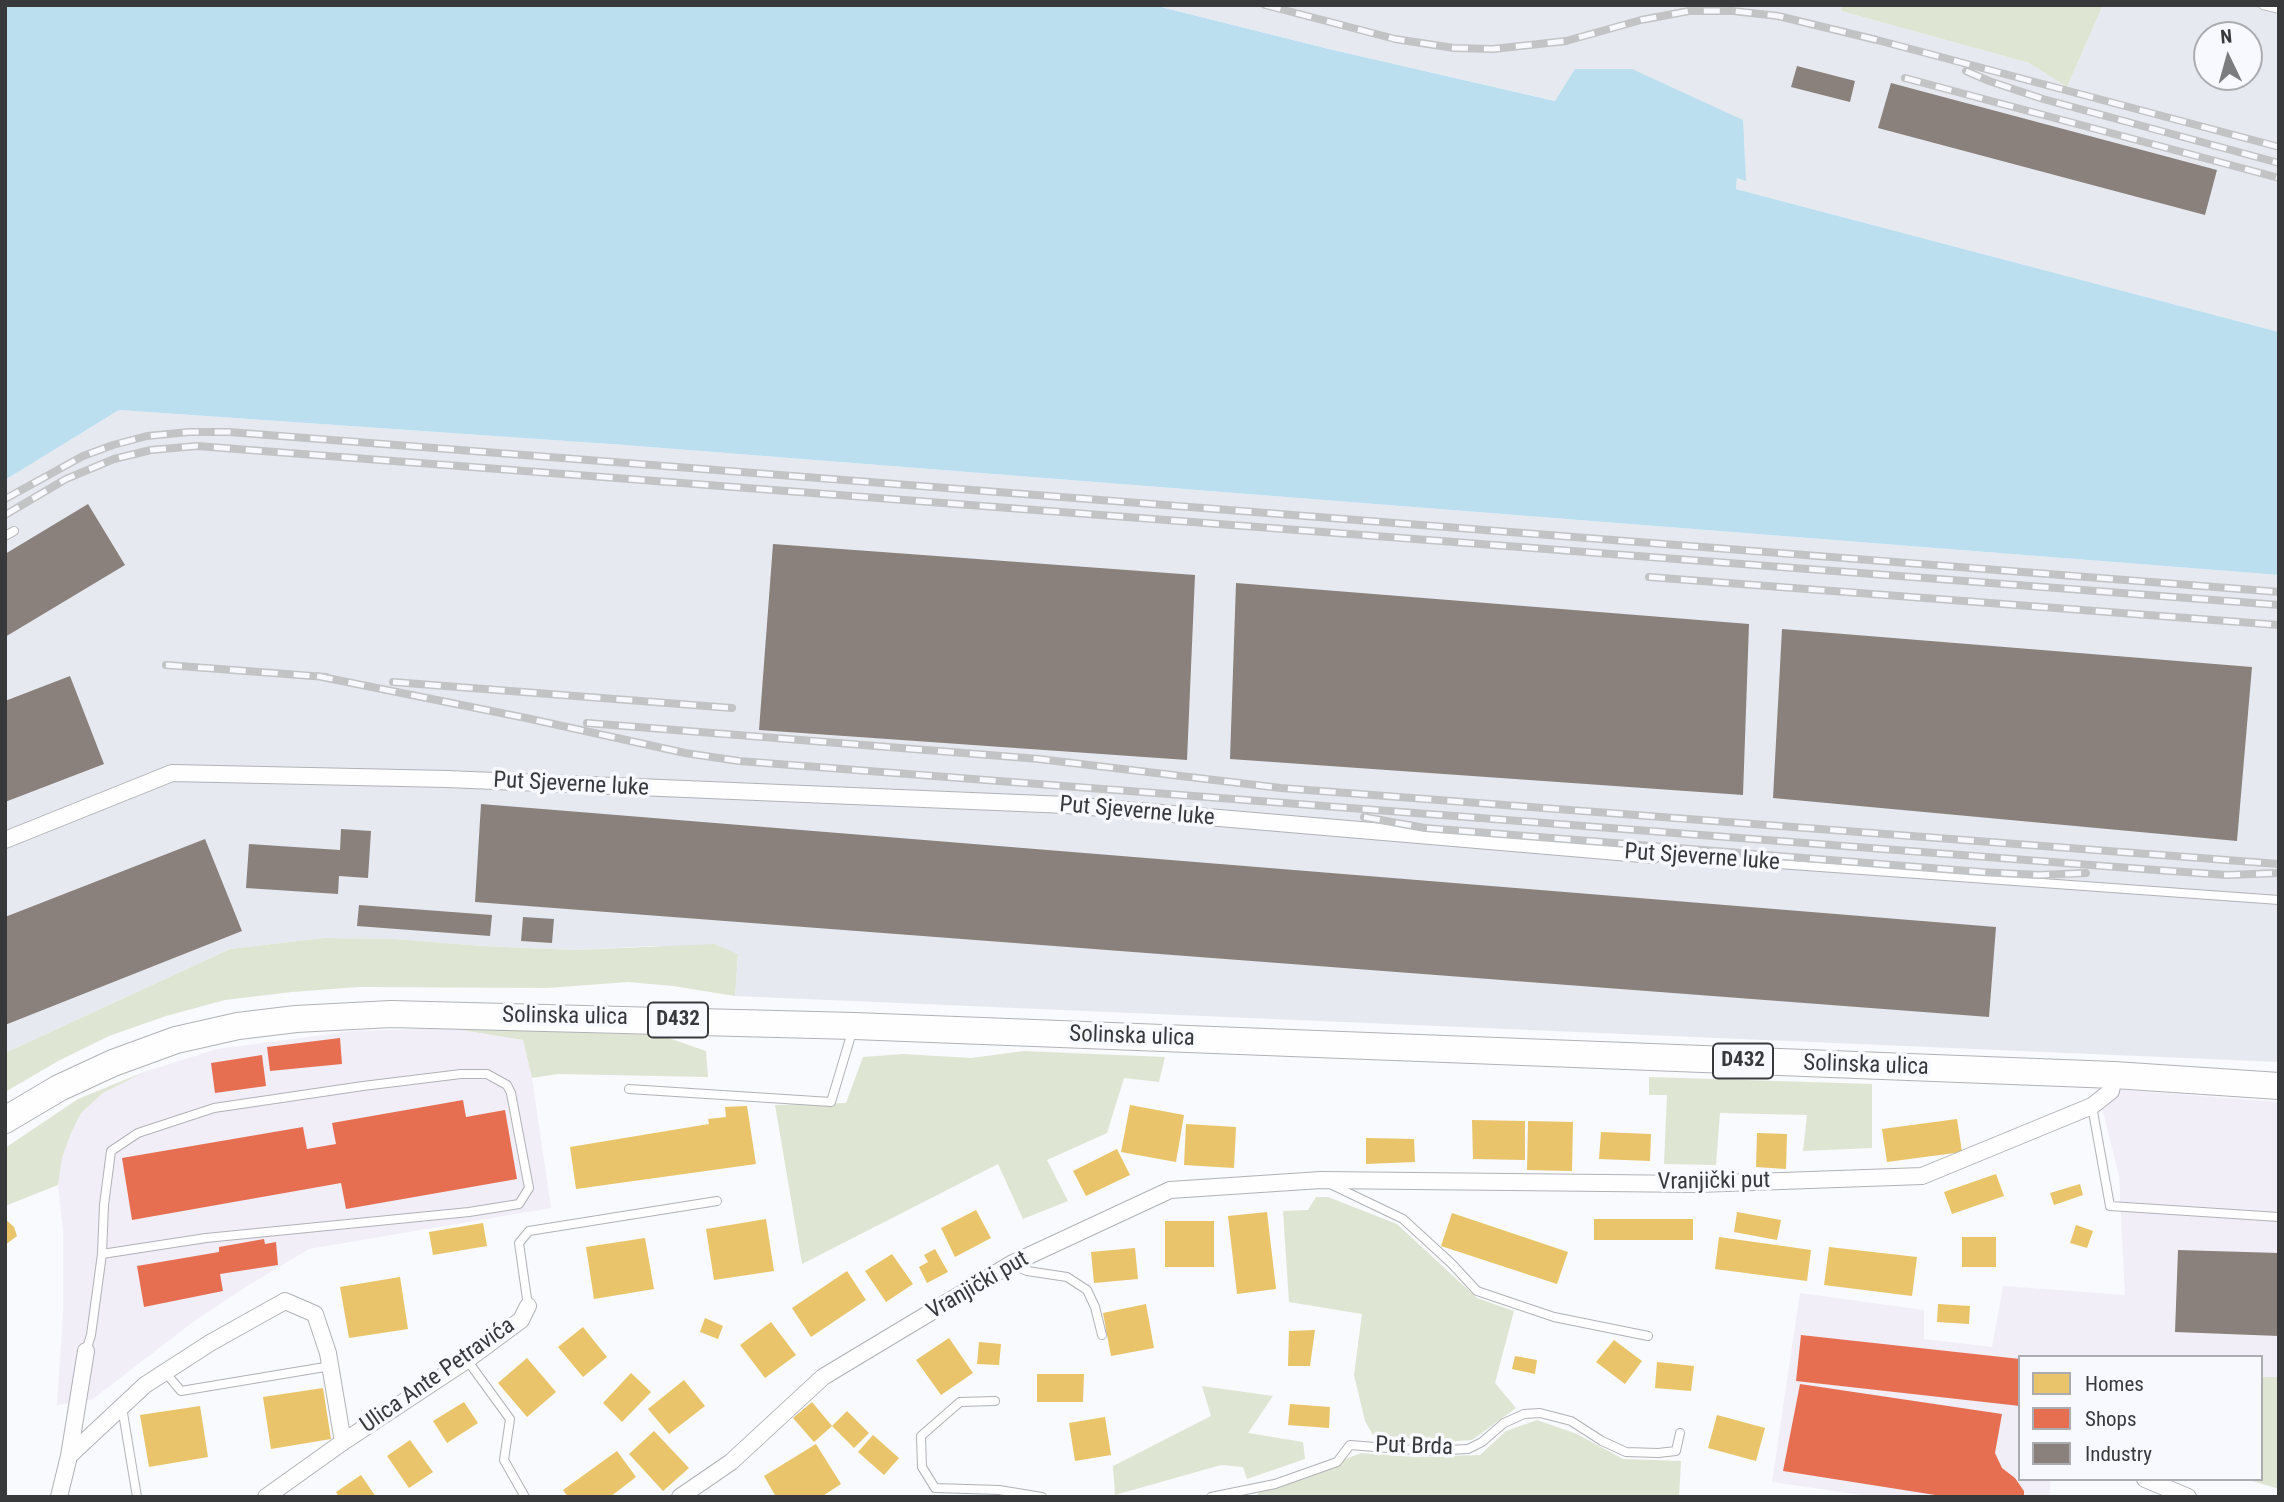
<!DOCTYPE html>
<meta charset="utf-8">
<style>
body{margin:0}
#map{position:relative;width:2284px;height:1502px;overflow:hidden;background:#f8fafd;font-family:"Roboto Condensed",sans-serif}
canvas{display:block}
.frame{position:absolute;inset:0;border:7px solid #38393b;pointer-events:none}
.legend{position:absolute;left:2018px;top:1355px;width:245px;height:126px;box-sizing:border-box;background:#f7f9fe;border:2px solid #abacb0;margin:0;padding:9px 12px;list-style:none;font-size:21px;color:#38393b}
.legend li{display:flex;align-items:center;gap:14px;height:35px}
.legend b{width:35px;border:2px solid #abacb0}
.north{position:absolute;left:2193px;top:21px;width:70px;height:70px;box-sizing:border-box;background:#f7f9fe;border:2px solid #abacb0;border-radius:50%;rotate:355deg;font-size:19px;font-weight:700;line-height:28px;text-align:center;color:#38393b}
.north::after{content:'';display:block;margin:auto;width:24px;height:32px;background:#7b7d7f;clip-path:polygon(50% 0,100% 100%,50% 72%,0 100%)}
</style>
<div id="map">
<canvas width="2284" height="1502"></canvas>
<div class="frame"></div>
<ul class="legend">
<li><b style="height:19px;background:#e9c46a"></b>Homes</li>
<li><b style="height:19px;background:#e76f51"></b>Shops</li>
<li><b style="height:19px;background:#8a817c"></b>Industry</li>
</ul>
<div class="north">N</div>
</div>
<script>
const ctx = document.querySelector('canvas').getContext('2d');
ctx.lineJoin = 'round';
function paint(path, color) {
  ctx.fillStyle = color;
  ctx.fill(path, 'evenodd');
}
function poly(rows) {
  const path = new Path2D();
  for (const r of rows) {
    path.moveTo(r[0], r[1]);
    for (let i = 2; i < r.length; i += 2) path.lineTo(r[i], r[i + 1]);
  }
  return path;
}
function stroke(path, color, width, dash) {
  ctx.strokeStyle = color;
  ctx.lineWidth = width;
  ctx.lineCap = dash ? 'butt' : 'round';
  ctx.setLineDash(dash || []);
  ctx.stroke(path);
}
function label(font, color, halo, rows, align = 'center') {
  ctx.font = font + ' "Roboto Condensed",sans-serif';
  ctx.lineWidth = 7;
  ctx.setLineDash([]);
  ctx.textBaseline = 'middle';
  ctx.strokeStyle = halo;
  ctx.fillStyle = color;
  for (const [text, x, y, turn = 0] of rows) {
    ctx.save();
    ctx.translate(x, y);
    ctx.rotate((+turn || 0) * Math.PI / 180);
    ctx.textAlign = isNaN(turn) ? turn : align;
    if (halo) ctx.strokeText(text, 0, 0);
    ctx.fillText(text, 0, 0);
    ctx.restore();
  }
}
paint(poly([
 [449,1028,523,1040,532,1078,551,1208,309,1249,244,1288,193,1322,93,1399,57,1405,63,1315,63,1231,58,1185,62,1158,71,1133,81,1113,103,1093,144,1072,217,1049,354,1031],
 [2097,1088,2279,1102,2279,1377,2261,1377,2261,1357,2020,1357,2020,1479,2051,1479,2049,1497,1876,1497,1772,1482,1800,1293,1924,1310,1924,1339,1992,1347,2003,1286,2125,1295,2119,1176]
]), '#f1eef8');
paint(poly([
 [1153,5,1842,5,1841,11,2029,63,2067,87,2103,5,2279,5,2279,332,1736,189,1737,177,1745,180,1556,101,1329,49],
 [2207,35,2249,35,2249,77,2207,77],
 [119,410,624,445,2279,575,2279,1062,735,996,738,954,653,946,575,950,483,946,395,939,324,938,230,949,5,1053,5,480]
]), '#e6e9f0');
paint(poly([
 [1842,5,2103,5,2067,87,2029,63,1841,11],
 [324,938,395,939,483,946,575,950,714,944,738,954,735,996,673,986,628,982,548,988,359,987,292,992,225,1000,166,1016,109,1036,60,1060,5,1092,5,1053,230,949],
 [449,1028,660,1035,706,1051,708,1077,558,1074,532,1078,523,1040],
 [1024,1051,1165,1057,1159,1082,1124,1078,1107,1133,1047,1160,1068,1201,1023,1219,998,1164,802,1264,775,1105,846,1103,863,1057,903,1054,971,1058],
 [144,1072,103,1093,81,1113,71,1133,62,1158,58,1185,5,1206,5,1148,78,1099],
 [1649,1077,1872,1084,1872,1148,1803,1151,1807,1115,1720,1113,1716,1165,1664,1164,1667,1095,1649,1095],
 [1316,1197,1328,1197,1397,1224,1477,1298,1514,1311,1495,1383,1516,1408,1472,1440,1443,1442,1373,1435,1365,1421,1354,1375,1362,1314,1289,1302,1283,1211,1308,1210],
 [2261,1377,2279,1377,2279,1489,2246,1479,2261,1479],
 [1202,1386,1273,1396,1248,1433,1303,1442,1305,1459,1247,1479,1243,1467,1221,1465,1115,1495,1113,1466,1211,1416],
 [1537,1420,1577,1434,1623,1459,1681,1461,1679,1497,1258,1497,1258,1493,1334,1468,1343,1460,1361,1453,1415,1457,1480,1455,1506,1431]
]), '#dfe5d3');
paint(poly([
 [5,5,1153,5,1329,49,1555,101,1575,69,1632,69,1743,120,1746,181,1737,178,1736,189,2279,332,2279,575,624,445,119,410,5,480]
]), '#bcdfef');
paint(poly([
 [1130,1105,1184,1115,1176,1162,1121,1152],
 [747,1106,756,1164,576,1189,570,1147,709,1124,708,1119,726,1117,725,1107],
 [1957,1119,1962,1152,1887,1162,1882,1129],
 [1472,1120,1525,1121,1525,1160,1473,1159],
 [1528,1121,1573,1122,1572,1171,1527,1170],
 [1186,1124,1236,1127,1234,1168,1184,1165],
 [1601,1132,1651,1134,1650,1161,1599,1159],
 [1757,1133,1787,1134,1786,1169,1756,1167],
 [1366,1138,1414,1139,1415,1162,1366,1164],
 [1117,1149,1130,1175,1086,1196,1073,1171],
 [1996,1174,2004,1196,1952,1214,1944,1192],
 [2080,1184,2083,1195,2054,1205,2050,1193],
 [976,1210,991,1238,955,1257,941,1228],
 [1267,1212,1276,1289,1237,1294,1228,1216],
 [1737,1212,1781,1220,1777,1240,1734,1232],
 [1452,1213,1568,1252,1557,1284,1441,1246],
 [5,1219,14,1227,17,1236,5,1245],
 [766,1219,774,1271,714,1280,706,1229],
 [1594,1219,1693,1219,1693,1240,1594,1240],
 [1165,1221,1214,1221,1214,1267,1165,1267],
 [483,1223,487,1246,433,1255,429,1232],
 [2076,1225,2093,1231,2087,1248,2070,1243],
 [1719,1237,1811,1250,1807,1281,1715,1269],
 [1962,1237,1996,1237,1996,1267,1962,1267],
 [645,1238,654,1289,594,1299,586,1247],
 [1829,1247,1917,1257,1912,1296,1824,1285],
 [1135,1248,1138,1279,1094,1283,1091,1252],
 [935,1249,948,1272,927,1283,919,1267,928,1262,924,1255],
 [892,1254,913,1284,886,1302,865,1271],
 [847,1271,866,1300,811,1337,792,1308],
 [400,1277,408,1329,349,1338,340,1287],
 [1146,1304,1154,1348,1111,1356,1103,1313],
 [1938,1304,1970,1306,1969,1324,1937,1322],
 [705,1318,723,1326,718,1339,700,1332],
 [771,1322,796,1355,765,1378,740,1345],
 [583,1327,607,1357,583,1377,558,1347],
 [1315,1330,1310,1366,1288,1366,1289,1331],
 [949,1338,973,1373,941,1395,916,1360],
 [1614,1340,1642,1361,1625,1384,1596,1362],
 [979,1342,1001,1344,999,1365,977,1364],
 [1515,1356,1537,1360,1535,1374,1512,1369],
 [527,1358,556,1392,527,1417,498,1383],
 [1657,1362,1694,1366,1691,1391,1655,1388],
 [631,1373,651,1392,622,1422,603,1403],
 [1037,1374,1084,1374,1083,1402,1037,1402],
 [684,1380,705,1406,669,1434,648,1409],
 [323,1388,331,1439,271,1449,263,1397],
 [464,1402,478,1423,447,1443,433,1421],
 [812,1402,832,1426,814,1442,793,1418],
 [1290,1404,1330,1407,1329,1428,1288,1425],
 [200,1406,208,1457,149,1467,140,1415],
 [847,1411,869,1433,854,1448,832,1426],
 [1717,1415,1765,1428,1756,1461,1708,1448],
 [1105,1417,1111,1455,1075,1461,1069,1423],
 [654,1431,689,1468,663,1491,629,1454],
 [873,1435,899,1458,884,1475,858,1452],
 [410,1440,433,1472,409,1488,387,1456],
 [816,1444,841,1484,821,1497,776,1497,764,1476],
 [617,1451,636,1477,610,1497,568,1497,563,1490],
 [361,1475,376,1497,339,1497,336,1492]
]), '#e9c46a');
paint(poly([
 [340,1038,342,1064,270,1071,267,1047],
 [262,1055,266,1086,215,1093,211,1063],
 [463,1100,466,1117,505,1110,517,1179,346,1209,341,1183,132,1220,122,1158,303,1127,307,1149,336,1144,332,1123],
 [264,1239,265,1244,276,1242,278,1265,220,1274,223,1291,144,1307,137,1266,219,1252,219,1247],
 [1801,1335,2020,1359,2020,1406,1796,1381],
 [1800,1384,2002,1414,1995,1453,2002,1468,2015,1478,2024,1491,2024,1497,1948,1497,1783,1471]
]), '#e76f51');
paint(poly([
 [1797,66,1855,81,1850,102,1791,87],
 [1891,83,2217,170,2205,215,1878,128],
 [88,504,125,565,5,637,5,554],
 [773,544,1195,575,1187,760,759,730],
 [1236,583,1749,624,1743,795,1230,759],
 [1782,629,2252,667,2237,841,1773,798],
 [70,676,104,764,5,802,5,701],
 [481,804,1996,927,1989,1017,475,902],
 [341,829,371,831,368,878,339,876,338,894,246,888,249,844,340,850],
 [205,839,242,931,5,1025,5,917],
 [359,905,492,915,490,936,357,926],
 [523,917,554,919,552,943,521,941],
 [2178,1250,2279,1253,2279,1336,2175,1332]
]), '#8a817c');
const service = poly([
 [2263,5,2279,9],
 [5,536,14,531],
 [1653,855,2279,900],
 [461,1074,487,1074,507,1085,511,1093,529,1188,519,1204,469,1212,206,1238,102,1254,104,1205,111,1151,138,1133,214,1108,363,1086,461,1074],
 [629,1089,831,1102,852,1032],
 [2092,1106,2110,1206,2279,1217],
 [1330,1184,1403,1219,1452,1264,1477,1291,1554,1317,1648,1336],
 [1011,1264,1027,1271,1067,1277,1087,1290,1095,1307,1102,1335],
 [528,1306,519,1243,529,1231,717,1201],
 [86,1351,91,1335,102,1254],
 [467,1360,510,1419,504,1460,525,1497],
 [165,1372,181,1391,331,1366],
 [995,1401,960,1402,921,1436,922,1467,935,1488,999,1490,1042,1497],
 [122,1407,137,1497],
 [1211,1497,1275,1484,1337,1462,1350,1445,1427,1451,1468,1449,1482,1442,1504,1423,1524,1414,1540,1413,1571,1421,1602,1441,1626,1452,1658,1453,1676,1451,1680,1433]
]);
const minor = poly([
 [5,840,172,773,447,779,1067,805,1653,855],
 [69,1456,145,1385,210,1343,285,1301,315,1314,328,1353,343,1442],
 [2145,1479,2188,1497],
 [59,1497,69,1456,86,1351],
 [266,1497,343,1442,467,1360,521,1320,528,1306],
 [680,1497,731,1462,823,1377,1011,1264,1170,1190,1321,1180,1698,1184,1922,1176,2092,1106,2111,1091,2114,1075]
]);
const primary = poly([
 [5,1120,59,1088,113,1063,176,1040,238,1026,296,1019,391,1014,854,1026,2114,1075,2279,1086]
]);
stroke(service, '#b1b2b5', 10);
stroke(minor, '#b1b2b5', 18);
stroke(primary, '#b1b2b5', 28);
stroke(service, '#fefeff', 8);
stroke(minor, '#fefeff', 16);
stroke(primary, '#fefeff', 26);
const rail = poly([
 [1265,5,1395,39,1454,48,1493,49,1566,41,1641,20,1689,11,1733,11,1778,16,1877,40,2279,147],
 [1966,71,1989,81,2043,99,2279,163],
 [1905,78,2279,178],
 [5,499,83,456,113,445,147,436,189,432,229,432,2279,592],
 [5,515,66,479,114,459,151,450,197,446,2279,605],
 [1649,577,2279,625],
 [166,665,326,677],
 [317,676,526,718,685,753,739,761,2156,870,2227,875,2279,873],
 [393,682,732,708],
 [587,723,1039,759,1281,788,2279,864],
 [1364,817,1425,828,1981,872,2039,875,2086,873]
]);
stroke(rail, '#c2c3c4', 8);
stroke(rail, '#f7f9fe', 5, [16]);
for (const [x, y, w] of [
 [678,1020,60],
 [1743,1061,60]
]) {
  const box = new Path2D();
  box.roundRect(x - w / 2, y - 17.5, w, 35, 5);
  ctx.fillStyle = '#f7f9fe';
  ctx.fill(box);
  stroke(box, '#38393b', 2);
}
label('bold 21px', '#38393b', null, [
 ["D432",678,1020],
 ["D432",1743,1061]
]);
label('23px', '#38393b', '#f7f9fe', [
 ["Put Sjeverne luke",571,785,3],
 ["Put Sjeverne luke",1137,812,5],
 ["Put Sjeverne luke",1702,858,4],
 ["Solinska ulica",565,1017,1],
 ["Solinska ulica",1132,1037,2],
 ["Solinska ulica",1866,1066,2],
 ["Vranjički put",1714,1182,-1],
 ["Vranjički put",978,1286,-30],
 ["Ulica Ante Petravića",438,1376,-35],
 ["Put Brda",1414,1447,2]
]);
</script>
